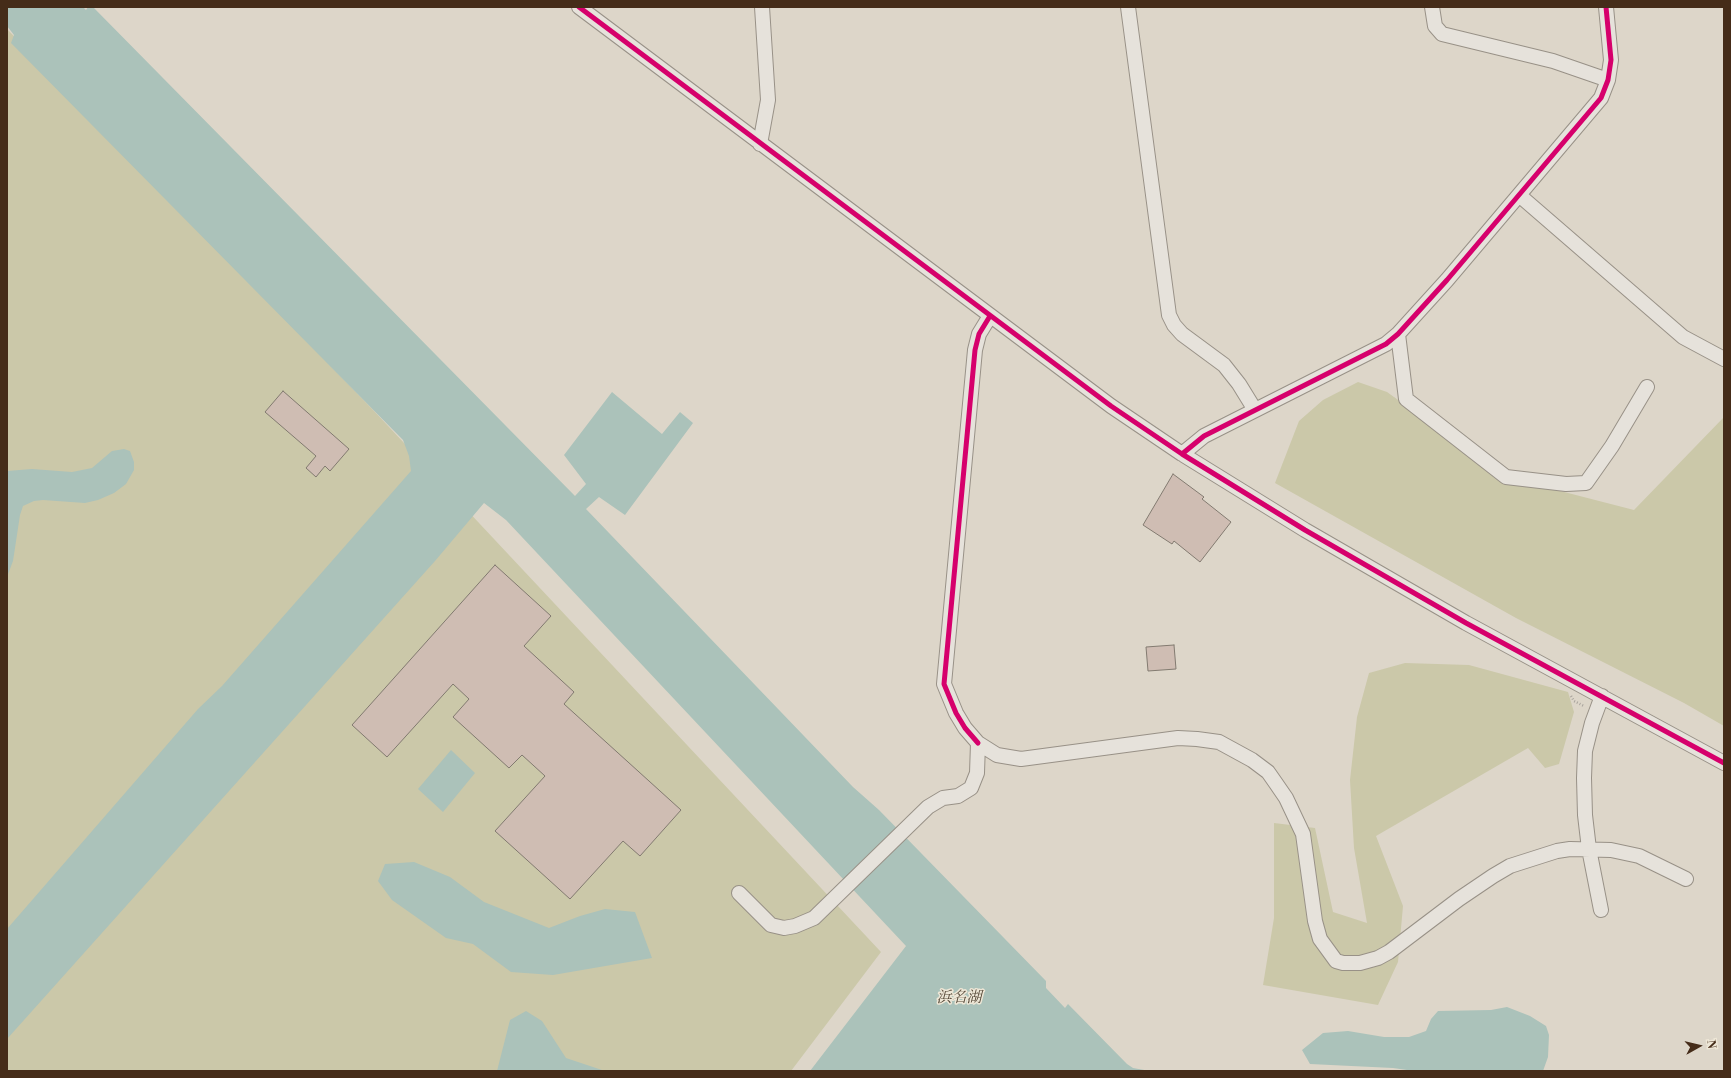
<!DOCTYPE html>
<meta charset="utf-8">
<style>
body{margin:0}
#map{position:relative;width:1731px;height:1078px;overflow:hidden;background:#ddd6c9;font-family:"Libre Bodoni",serif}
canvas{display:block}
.frame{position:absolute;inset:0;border:8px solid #452c19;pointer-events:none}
.north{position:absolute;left:1679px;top:1026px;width:40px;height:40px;-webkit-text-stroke:3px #eee7d7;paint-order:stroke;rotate:82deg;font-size:11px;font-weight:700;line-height:16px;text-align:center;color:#452c19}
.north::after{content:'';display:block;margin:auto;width:14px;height:18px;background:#452c19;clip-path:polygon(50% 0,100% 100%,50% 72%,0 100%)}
</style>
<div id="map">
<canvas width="1731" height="1078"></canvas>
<div class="frame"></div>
<div class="north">N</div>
</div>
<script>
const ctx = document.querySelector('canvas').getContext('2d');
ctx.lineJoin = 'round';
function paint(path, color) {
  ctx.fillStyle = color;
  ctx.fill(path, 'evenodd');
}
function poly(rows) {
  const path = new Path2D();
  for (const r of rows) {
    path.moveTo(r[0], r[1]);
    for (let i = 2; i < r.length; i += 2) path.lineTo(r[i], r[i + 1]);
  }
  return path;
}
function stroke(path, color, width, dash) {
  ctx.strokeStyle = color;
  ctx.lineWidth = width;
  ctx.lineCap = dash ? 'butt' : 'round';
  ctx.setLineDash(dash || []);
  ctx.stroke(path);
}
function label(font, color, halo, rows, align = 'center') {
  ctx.font = font + ' "Libre Bodoni","Noto Serif JP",serif';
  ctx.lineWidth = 3;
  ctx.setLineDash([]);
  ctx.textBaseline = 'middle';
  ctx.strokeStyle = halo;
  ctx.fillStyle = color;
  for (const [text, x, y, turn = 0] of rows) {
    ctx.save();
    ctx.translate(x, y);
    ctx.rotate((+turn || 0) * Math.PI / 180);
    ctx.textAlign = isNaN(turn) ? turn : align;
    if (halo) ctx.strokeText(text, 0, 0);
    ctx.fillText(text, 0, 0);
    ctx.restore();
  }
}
paint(poly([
 [7,29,375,412,881,952,791,1071,7,1071],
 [1358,382,1387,392,1506,477,1634,510,1724,417,1724,726,1684,703,1516,618,1275,483,1299,421,1323,400],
 [1405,663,1469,665,1568,692,1574,712,1559,764,1545,768,1528,748,1376,836,1403,906,1398,962,1378,1005,1263,985,1274,918,1274,823,1315,828,1333,912,1367,923,1354,848,1350,780,1357,717,1369,673]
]), '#cbc8a9');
paint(poly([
 [7,7,83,7,86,10,88,7,93,7,575,496,586,484,564,455,612,392,662,434,680,412,693,423,625,515,599,497,586,509,853,787,879,810,1046,981,1046,988,1065,1008,1068,1004,1127,1064,1133,1068,1150,1071,810,1071,906,946,506,520,484,503,435,561,7,1039,7,929,198,709,222,686,411,471,409,456,403,440,11,43,14,35,7,26],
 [124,449,130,451,134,462,134,470,126,484,114,493,98,500,85,503,43,500,34,501,23,506,20,515,13,561,7,577,7,471,32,469,72,472,92,468,112,451],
 [451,750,475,773,443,812,418,789],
 [414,862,450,877,484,902,549,928,580,916,605,909,635,912,652,958,553,975,511,972,473,944,446,938,392,900,378,881,385,864],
 [1507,1007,1530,1016,1546,1026,1549,1035,1548,1057,1543,1071,1414,1071,1393,1068,1310,1064,1302,1050,1323,1033,1348,1031,1384,1037,1409,1037,1426,1031,1431,1019,1438,1011,1491,1010],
 [526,1011,542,1021,566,1058,605,1071,497,1071,510,1020]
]), '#abc2ba');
const building = poly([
 [283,391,349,449,330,471,325,466,316,477,306,468,316,456,265,412,283,391],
 [1173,474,1204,497,1202,499,1231,522,1200,562,1174,541,1172,544,1143,525,1173,474],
 [495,565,551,616,524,646,574,692,564,704,681,810,640,856,623,841,570,899,495,831,545,776,522,755,509,768,453,717,469,699,453,684,387,757,352,725,495,565],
 [1174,645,1176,669,1148,671,1146,647,1174,645]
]);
paint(building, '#cfbdb3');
stroke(building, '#827a70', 1);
const minor = poly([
 [579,7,1111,406,1182,454,1305,530,1466,623,1724,763],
 [1128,7,1169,315,1174,325,1182,334,1224,365,1239,384,1255,410],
 [1432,7,1435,26,1442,34,1553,61,1608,80],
 [760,144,768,100,762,7],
 [1519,195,1683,337,1724,359],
 [990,316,979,334,975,350,944,684,956,713,965,728,978,743,997,755,1021,759,1178,738,1197,739,1219,742,1252,760,1268,772,1275,782,1286,798,1303,834,1315,921,1320,939,1336,961,1343,963,1360,963,1378,958,1389,952,1459,899,1493,876,1510,866,1557,851,1570,849,1611,850,1639,856,1686,879],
 [1398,334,1406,399,1506,477,1566,484,1586,483,1612,446,1647,387],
 [1182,454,1204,436,1386,344,1398,334,1447,280,1601,98,1608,80,1611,60,1606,7],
 [739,893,771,925,784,928,795,926,814,918,928,807,943,798,958,796,971,788,977,773,978,743],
 [1601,910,1589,849,1585,815,1584,778,1585,751,1592,723,1602,696]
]);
stroke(minor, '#989187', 16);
stroke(poly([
 [1571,696,1574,701,1584,706]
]), '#a9a49d', 2.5, [1, 2]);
stroke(minor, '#e6e2db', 14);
stroke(poly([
 [579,7,1111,406,1182,454,1305,530,1466,623,1724,763],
 [1182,454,1204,436,1386,344,1398,334,1447,280,1601,98,1608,80,1611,60,1606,7],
 [978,743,965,728,956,713,944,684,975,350,979,334,990,316]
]), '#d6006c', 5);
label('italic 15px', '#554838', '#eee7d7', [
 ["浜名湖",959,998]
]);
</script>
